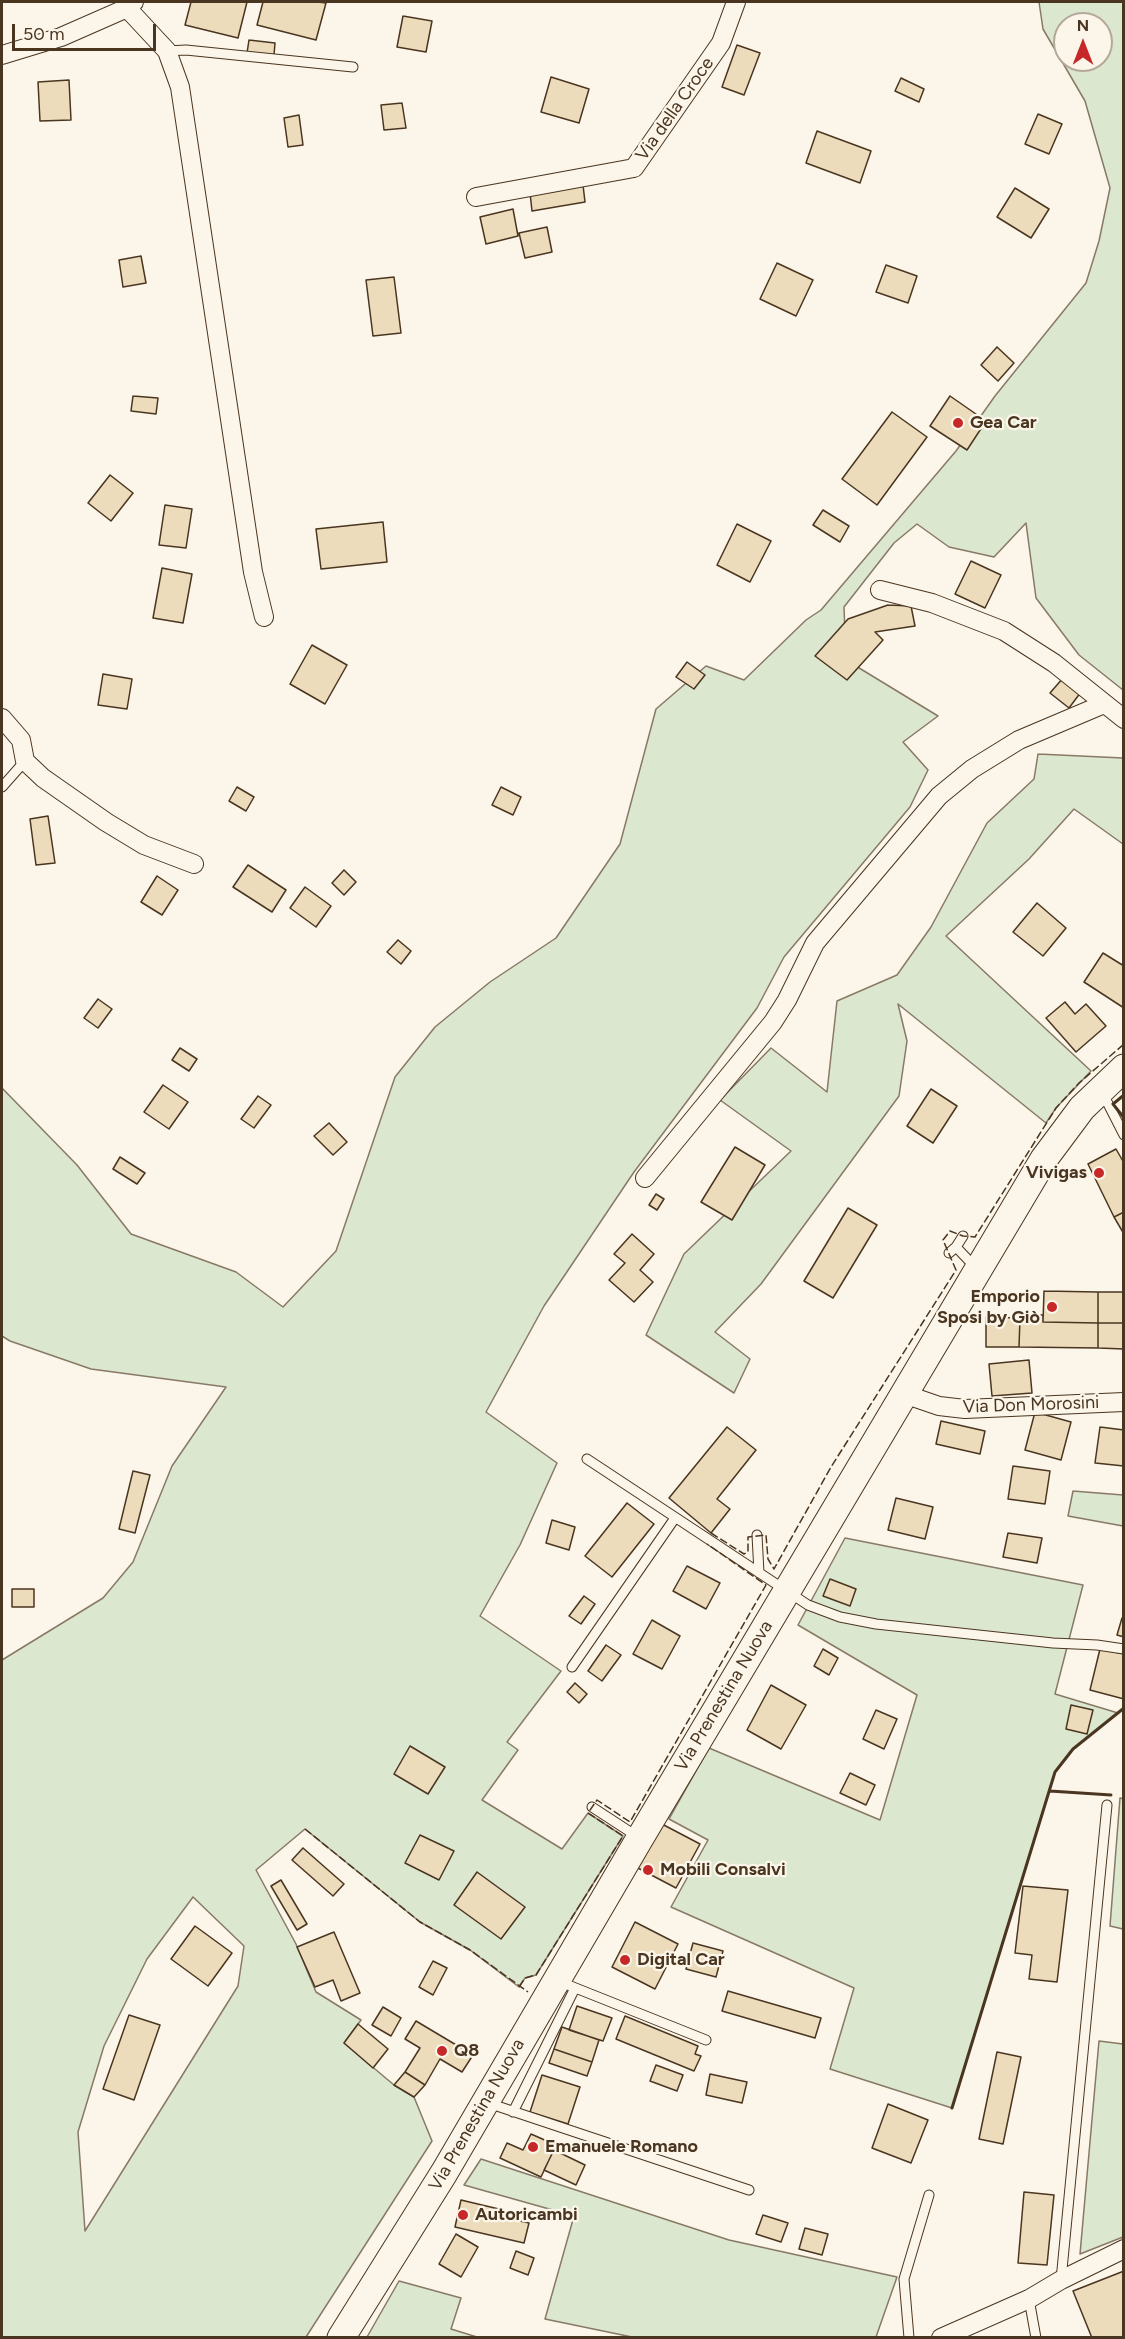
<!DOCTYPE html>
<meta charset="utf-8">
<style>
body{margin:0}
#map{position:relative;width:1125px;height:2339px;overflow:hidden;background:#fbf6e9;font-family:Figtree,sans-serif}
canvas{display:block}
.frame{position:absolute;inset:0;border:3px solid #4a3520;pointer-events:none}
.north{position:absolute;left:1053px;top:12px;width:60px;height:60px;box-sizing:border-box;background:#fbf6e9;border:2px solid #b4a999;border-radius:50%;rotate:0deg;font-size:16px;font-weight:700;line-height:24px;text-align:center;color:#4a3520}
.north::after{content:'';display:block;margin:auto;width:21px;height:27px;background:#c62828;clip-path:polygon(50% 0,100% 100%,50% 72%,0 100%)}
.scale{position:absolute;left:12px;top:24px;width:144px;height:27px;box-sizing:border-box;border:3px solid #4a3520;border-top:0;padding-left:8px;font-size:18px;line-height:21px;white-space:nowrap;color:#4a3520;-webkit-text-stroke:4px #fbf6e9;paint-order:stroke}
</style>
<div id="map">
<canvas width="1125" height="2339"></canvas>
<div class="frame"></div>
<div class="north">N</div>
<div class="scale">50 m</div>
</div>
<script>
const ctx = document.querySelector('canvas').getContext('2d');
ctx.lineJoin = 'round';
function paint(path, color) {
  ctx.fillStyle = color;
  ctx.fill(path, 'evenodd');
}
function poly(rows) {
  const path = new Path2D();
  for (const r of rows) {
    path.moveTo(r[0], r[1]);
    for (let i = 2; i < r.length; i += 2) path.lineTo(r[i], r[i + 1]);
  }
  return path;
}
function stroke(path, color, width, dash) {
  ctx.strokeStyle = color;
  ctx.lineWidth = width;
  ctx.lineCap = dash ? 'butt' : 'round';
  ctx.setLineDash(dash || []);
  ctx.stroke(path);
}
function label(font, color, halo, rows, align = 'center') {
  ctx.font = font + ' Figtree,sans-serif';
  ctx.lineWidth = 4.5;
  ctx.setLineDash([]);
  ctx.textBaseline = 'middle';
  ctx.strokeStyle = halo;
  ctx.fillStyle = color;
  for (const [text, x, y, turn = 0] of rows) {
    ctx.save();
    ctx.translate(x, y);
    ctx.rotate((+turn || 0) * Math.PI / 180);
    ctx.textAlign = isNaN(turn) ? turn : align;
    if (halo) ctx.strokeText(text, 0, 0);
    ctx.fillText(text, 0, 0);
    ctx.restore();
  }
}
const green = poly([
 [1039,2,1123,2,1123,690,1079,655,1036,598,1026,523,994,557,949,547,917,524,894,543,844,607,846,660,938,716,903,742,928,770,910,807,784,957,757,1008,634,1172,544,1306,486,1412,557,1463,520,1545,480,1616,561,1671,507,1742,518,1750,482,1800,562,1849,588,1813,623,1836,536,1975,525,1978,519,1987,470,1950,420,1922,305,1829,256,1870,296,1944,316,1992,361,2020,344,2043,394,2085,414,2097,432,2141,306,2337,2,2337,2,1660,103,1598,133,1562,172,1466,226,1387,91,1369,10,1341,2,1336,2,1088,77,1165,131,1234,236,1272,283,1307,336,1251,395,1077,435,1027,490,982,556,938,620,844,656,709,706,666,744,680,806,620,821,610,956,451,995,396,1086,283,1099,241,1110,188,1085,101,1043,29,1039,2],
 [1065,24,1101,24,1101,60,1065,60,1065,24],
 [193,1897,244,1946,238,1986,85,2231,78,2132,104,2046,147,1959,193,1897],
 [1038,754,1123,758,1123,844,1074,809,1029,859,946,936,1091,1071,1056,1108,1046,1123,898,1004,907,1041,899,1096,761,1284,715,1332,750,1359,734,1393,646,1335,684,1254,791,1151,720,1100,771,1048,827,1092,837,1001,897,975,931,927,987,823,1034,779,1038,754],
 [1073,1491,1123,1495,1123,1526,1068,1516,1073,1491],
 [845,1538,1083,1585,1055,1694,1118,1713,1073,1749,1055,1772,952,2108,830,2069,854,1988,671,1907,708,1840,669,1819,709,1748,880,1820,917,1695,798,1625,845,1538],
 [1120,1798,1124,1799,1123,1929,1110,1926,1120,1798],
 [1099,2041,1123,2044,1123,2237,1080,2254,1099,2041],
 [481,2159,729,2240,897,2277,876,2337,632,2337,545,2319,574,2216,464,2185,481,2159],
 [399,2281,461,2298,451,2329,477,2337,367,2337,399,2281]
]);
paint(green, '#dce7d0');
stroke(green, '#887966', 1.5);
const building = poly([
 [191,2,247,2,238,38,185,25,191,2],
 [263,2,318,2,326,3,316,40,257,25,263,2],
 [403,16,432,21,426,52,397,47,403,16],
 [249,40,275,43,274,55,247,53,249,40],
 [737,45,760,53,744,95,722,87,737,45],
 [551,77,589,89,579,123,541,112,551,77],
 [901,78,924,89,919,102,895,91,901,78],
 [69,80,71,120,40,121,38,82,69,80],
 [402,103,406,128,384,130,381,105,402,103],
 [1038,114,1062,124,1049,154,1025,144,1038,114],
 [299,115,303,145,288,147,284,118,299,115],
 [817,131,871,151,860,183,806,163,817,131],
 [583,185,585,202,532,211,530,193,583,185],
 [1015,188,1049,209,1031,238,997,217,1015,188],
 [513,209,518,236,486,244,480,217,513,209],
 [547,227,552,252,525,258,519,233,547,227],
 [141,256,146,283,123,287,119,260,141,256],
 [777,263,813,280,796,316,760,299,777,263],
 [886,265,917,276,908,303,876,292,886,265],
 [394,277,401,333,373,336,366,280,394,277],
 [997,347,1014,363,998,381,981,365,997,347],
 [133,396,158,398,156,414,131,411,133,396],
 [950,396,986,421,967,450,930,426,950,396],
 [892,412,927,437,877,505,842,479,892,412],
 [110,475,133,493,111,521,88,503,110,475],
 [165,505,192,509,186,548,159,545,165,505],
 [823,510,849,526,840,542,813,525,823,510],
 [383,522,387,562,321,569,316,529,383,522],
 [737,524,771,541,750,582,717,565,737,524],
 [971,561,1001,575,985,608,955,594,971,561],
 [162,568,192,574,183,623,153,618,162,568],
 [888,605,911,606,915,626,875,632,883,640,847,680,815,656,848,619,888,605],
 [312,645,347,665,325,704,290,684,312,645],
 [687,662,705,675,694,689,676,677,687,662],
 [103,674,132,679,127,709,98,705,103,674],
 [1063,678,1081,692,1069,708,1050,693,1063,678],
 [237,787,254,797,246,811,229,801,237,787],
 [501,787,521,797,513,815,492,805,501,787],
 [48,816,55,863,36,865,30,819,48,816],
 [248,865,286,890,272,912,233,887,248,865],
 [344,870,356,882,344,895,332,883,344,870],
 [157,876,178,890,162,915,141,902,157,876],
 [305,887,331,906,316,927,290,908,305,887],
 [1037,903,1066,928,1043,956,1013,932,1037,903],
 [398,940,411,951,401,964,387,952,398,940],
 [1103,953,1124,966,1124,1008,1084,982,1103,953],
 [98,999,112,1009,98,1028,84,1018,98,999],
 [1065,1002,1075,1014,1086,1004,1106,1026,1076,1052,1046,1018,1065,1002],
 [180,1048,197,1059,189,1071,172,1060,180,1048],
 [163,1085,188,1102,169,1129,144,1112,163,1085],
 [931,1089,957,1106,933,1143,907,1126,931,1089],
 [258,1096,271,1105,254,1128,241,1119,258,1096],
 [329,1123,347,1142,333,1155,314,1136,329,1123],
 [735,1147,765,1165,732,1220,701,1202,735,1147],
 [1116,1149,1124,1163,1124,1212,1114,1217,1088,1164,1116,1149],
 [120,1157,145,1173,137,1184,113,1169,120,1157],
 [656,1194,664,1199,657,1210,649,1205,656,1194],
 [848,1208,877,1225,833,1298,804,1281,848,1208],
 [1124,1212,1124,1234,1114,1217,1124,1212],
 [632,1234,654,1254,640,1270,653,1282,634,1302,609,1280,625,1263,614,1254,632,1234],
 [1044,1291,1098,1292,1098,1323,1043,1322,1044,1291],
 [1098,1292,1124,1292,1124,1323,1098,1323,1098,1292],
 [1026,1315,1043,1315,1043,1322,1098,1323,1098,1348,1019,1347,1020,1318,1026,1318,1026,1315],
 [986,1317,1020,1318,1019,1347,986,1347,986,1317],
 [1098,1323,1124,1323,1124,1349,1098,1348,1098,1323],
 [1029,1360,1032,1393,992,1396,989,1364,1029,1360],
 [1035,1412,1071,1422,1061,1460,1025,1450,1035,1412],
 [941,1421,985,1431,980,1454,936,1444,941,1421],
 [727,1427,756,1450,717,1499,730,1509,711,1533,669,1498,727,1427],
 [1100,1427,1124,1430,1124,1466,1095,1463,1100,1427],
 [1013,1466,1050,1471,1045,1504,1008,1499,1013,1466],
 [133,1471,150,1475,135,1533,119,1529,133,1471],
 [896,1498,933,1507,925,1539,888,1530,896,1498],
 [627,1503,654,1524,612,1577,585,1556,627,1503],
 [552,1520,575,1527,569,1550,546,1543,552,1520],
 [1008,1533,1042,1538,1037,1563,1003,1557,1008,1533],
 [687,1566,720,1583,706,1609,673,1591,687,1566],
 [830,1579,856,1589,850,1606,823,1596,830,1579],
 [12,1589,34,1589,34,1607,12,1607,12,1589],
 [584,1596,595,1604,581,1624,569,1616,584,1596],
 [1122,1618,1124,1618,1124,1637,1117,1635,1122,1618],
 [652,1620,680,1636,662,1669,633,1654,652,1620],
 [606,1645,621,1655,602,1681,588,1671,606,1645],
 [823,1649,838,1658,829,1675,814,1666,823,1649],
 [1100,1649,1124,1654,1124,1699,1090,1690,1100,1649],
 [575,1683,587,1694,579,1703,567,1692,575,1683],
 [771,1685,806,1705,781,1749,747,1730,771,1685],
 [1071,1705,1093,1710,1087,1734,1066,1729,1071,1705],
 [876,1710,897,1719,884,1749,863,1739,876,1710],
 [410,1746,445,1767,428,1794,394,1774,410,1746],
 [850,1773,875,1785,866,1805,840,1793,850,1773],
 [660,1823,700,1844,676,1888,636,1867,660,1823],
 [420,1835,454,1851,439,1880,405,1863,420,1835],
 [303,1848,344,1884,333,1896,292,1860,303,1848],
 [477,1872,525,1907,501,1939,454,1905,477,1872],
 [281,1880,307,1924,297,1930,271,1886,281,1880],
 [1023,1886,1068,1890,1057,1982,1029,1979,1032,1955,1015,1953,1023,1886],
 [635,1922,678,1944,655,1989,612,1967,635,1922],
 [195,1926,232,1953,208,1986,171,1959,195,1926],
 [334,1932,360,1993,341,2001,333,1980,315,1987,297,1947,334,1932],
 [693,1943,723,1951,716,1977,686,1969,693,1943],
 [433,1961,447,1968,433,1995,419,1987,433,1961],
 [728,1991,821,2018,815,2038,722,2011,728,1991],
 [577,2006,612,2018,603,2041,569,2030,577,2006],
 [383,2007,401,2018,391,2036,372,2025,383,2007],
 [129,2015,160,2025,134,2100,103,2089,129,2015],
 [625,2016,698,2046,695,2054,701,2056,694,2071,616,2039,625,2016],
 [416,2021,473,2055,462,2072,440,2059,425,2085,405,2072,420,2048,405,2039,416,2021],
 [358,2024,388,2049,373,2068,344,2043,358,2024],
 [562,2027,599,2040,592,2062,554,2049,562,2027],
 [554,2049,592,2062,587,2076,549,2063,554,2049],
 [997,2052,1021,2057,1003,2144,979,2139,997,2052],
 [656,2065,683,2075,677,2091,650,2081,656,2065],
 [405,2072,425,2085,414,2097,394,2085,405,2072],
 [710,2074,747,2082,742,2103,706,2095,710,2074],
 [542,2075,580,2087,568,2124,530,2112,542,2075],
 [888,2104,928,2120,911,2163,872,2148,888,2104],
 [531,2134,556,2145,541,2177,500,2158,507,2143,523,2150,531,2134],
 [554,2150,585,2165,576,2185,544,2170,554,2150],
 [1024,2192,1054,2195,1047,2265,1018,2263,1024,2192],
 [461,2200,503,2210,502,2217,529,2223,524,2243,455,2227,461,2200],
 [763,2215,788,2223,781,2242,756,2234,763,2215],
 [805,2228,828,2234,822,2255,799,2249,805,2228],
 [456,2234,478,2247,461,2277,439,2264,456,2234],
 [516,2251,534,2258,528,2275,510,2268,516,2251],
 [1124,2271,1124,2337,1092,2338,1073,2291,1124,2271]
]);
paint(building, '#ecdcbc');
stroke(building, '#4a3520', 1.5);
const service = poly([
 [167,51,186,50,353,67],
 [2,787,25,761],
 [1102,1092,1124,1135],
 [956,1247,963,1236],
 [949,1253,956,1247,975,1267],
 [587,1459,808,1605,840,1617,876,1624,1053,1643,1097,1645,1124,1649],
 [757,1535,759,1573],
 [572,1667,675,1518],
 [592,1807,638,1837],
 [558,1981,706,2040],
 [488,2103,749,2190],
 [513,2112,575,1988],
 [1061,2280,1107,1805],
 [1029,2299,1036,2338],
 [909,2338,904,2279,929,2195]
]);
const minor = poly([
 [127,8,167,51,180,87,253,572,264,617],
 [2,55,61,37,127,8,134,2],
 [476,197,634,168,721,43,736,2],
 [880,590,932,603,1004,631,1054,663,1124,719],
 [2,718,21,740,25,761,43,778,106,822,144,845,194,864],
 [645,1178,773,1022,787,1000,815,943,939,796,972,769,1019,740,1104,704],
 [904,1394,939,1406,965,1409,1124,1402],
 [941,2338,1029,2299,1061,2280,1124,2249]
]);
const primary = poly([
 [341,2338,444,2173,640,1838,1044,1159,1082,1108,1124,1068]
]);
stroke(service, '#4a3520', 11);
stroke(minor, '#4a3520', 20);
stroke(primary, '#4a3520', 29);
stroke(service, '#fbf6e9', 9);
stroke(minor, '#fbf6e9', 18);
stroke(primary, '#fbf6e9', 27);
stroke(poly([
 [711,1533,744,1554,748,1552,748,1537,766,1535,768,1559,774,1569,831,1467,956,1270,943,1240,950,1231,963,1236,975,1237,1056,1108,1079,1083,1124,1044],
 [305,1829,420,1922,470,1950,528,1992],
 [519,1987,525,1978,536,1975,623,1836,588,1813,597,1800,630,1822,766,1585,707,1544]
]), '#4a3520', 1.5, [8, 3]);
stroke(poly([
 [1124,1095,1113,1104,1124,1118],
 [1050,1791,1111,1795],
 [952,2108,1055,1772,1073,1749,1124,1708]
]), '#4a3520', 3);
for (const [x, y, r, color] of [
 [958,423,6,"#c62828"],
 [1099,1173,6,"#c62828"],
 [1052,1307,6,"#c62828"],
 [648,1870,6,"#c62828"],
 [625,1960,6,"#c62828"],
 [442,2051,6,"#c62828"],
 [533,2147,6,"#c62828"],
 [463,2215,6,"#c62828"]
]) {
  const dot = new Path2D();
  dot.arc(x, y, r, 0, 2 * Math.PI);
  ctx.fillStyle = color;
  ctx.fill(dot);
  stroke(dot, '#fbf6e9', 2);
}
label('18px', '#4a3520', '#fbf6e9', [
 ["Via della Croce",675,109,-55],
 ["Via Don Morosini",1031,1405,-2],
 ["Via Prenestina Nuova",724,1696,-59],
 ["Via Prenestina Nuova",477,2115,-60]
]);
label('bold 18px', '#4a3520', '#fbf6e9', [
 ["Gea Car",970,423],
 ["Vivigas",1087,1173,"right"],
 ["Emporio",1040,1297,"right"],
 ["Sposi by Giò",1040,1318,"right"],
 ["Mobili Consalvi",660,1870],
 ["Digital Car",637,1960],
 ["Q8",454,2051],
 ["Emanuele Romano",545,2147],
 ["Autoricambi",475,2215]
], 'left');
</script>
